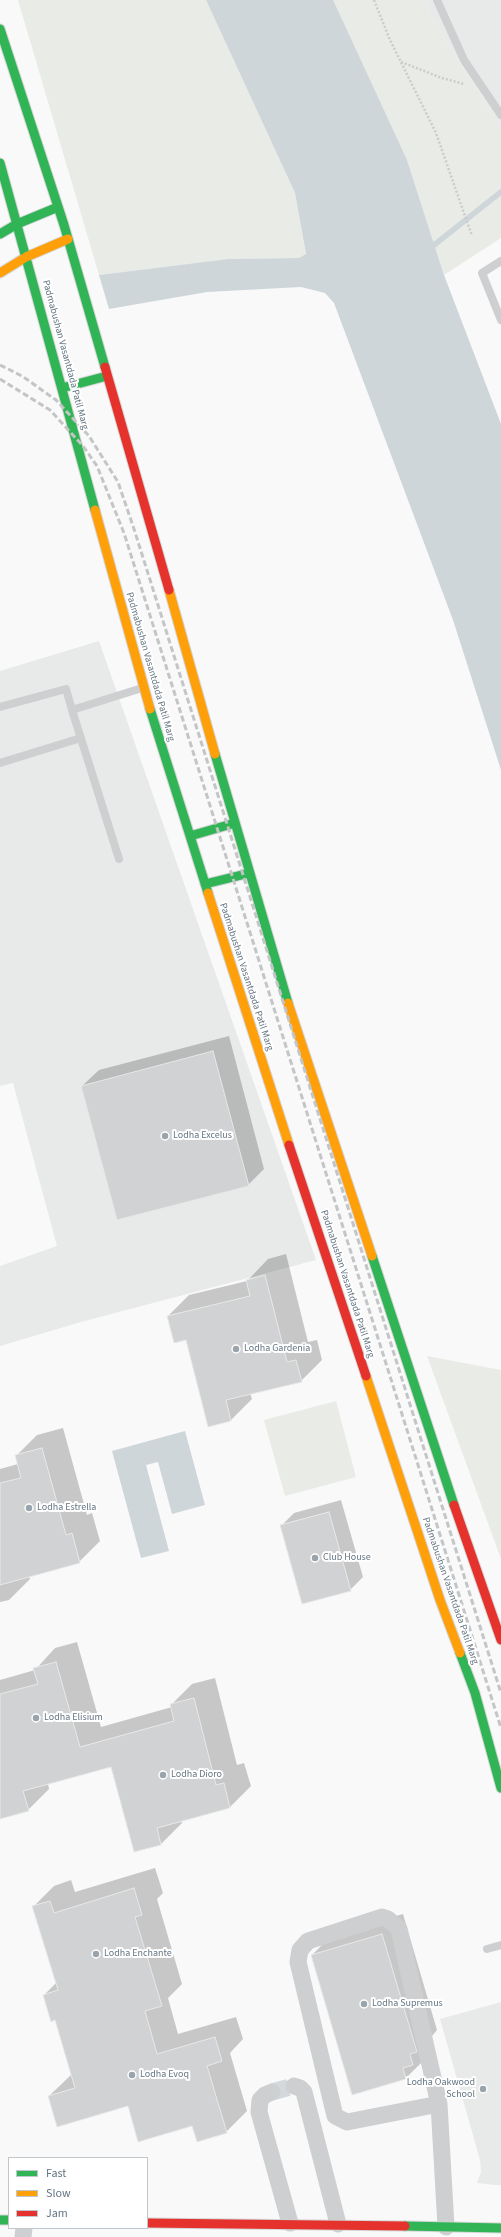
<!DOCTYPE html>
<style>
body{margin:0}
#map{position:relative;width:501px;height:2237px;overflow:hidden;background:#f9f9f9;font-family:"Source Sans 3",sans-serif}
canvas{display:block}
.legend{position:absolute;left:8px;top:2157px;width:140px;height:72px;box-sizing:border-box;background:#fff;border:1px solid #c1c8cd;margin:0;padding:5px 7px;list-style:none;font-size:12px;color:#657683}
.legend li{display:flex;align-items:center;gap:8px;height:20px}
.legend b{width:20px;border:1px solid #c1c8cd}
</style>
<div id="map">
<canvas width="501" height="2237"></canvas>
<ul class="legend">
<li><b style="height:5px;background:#30b455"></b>Fast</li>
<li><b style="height:5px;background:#ff9f0a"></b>Slow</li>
<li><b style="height:5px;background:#e5322d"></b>Jam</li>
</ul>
</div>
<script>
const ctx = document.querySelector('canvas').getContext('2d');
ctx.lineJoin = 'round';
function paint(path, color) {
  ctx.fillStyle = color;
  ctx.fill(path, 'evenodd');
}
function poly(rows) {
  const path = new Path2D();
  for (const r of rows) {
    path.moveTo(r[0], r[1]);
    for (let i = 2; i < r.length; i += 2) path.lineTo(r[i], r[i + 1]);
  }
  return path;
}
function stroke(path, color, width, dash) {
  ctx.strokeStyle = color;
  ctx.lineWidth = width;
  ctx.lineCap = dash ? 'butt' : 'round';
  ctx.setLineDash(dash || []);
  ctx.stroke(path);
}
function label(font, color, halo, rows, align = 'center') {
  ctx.font = font + ' "Source Sans 3",sans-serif';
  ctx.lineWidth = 4;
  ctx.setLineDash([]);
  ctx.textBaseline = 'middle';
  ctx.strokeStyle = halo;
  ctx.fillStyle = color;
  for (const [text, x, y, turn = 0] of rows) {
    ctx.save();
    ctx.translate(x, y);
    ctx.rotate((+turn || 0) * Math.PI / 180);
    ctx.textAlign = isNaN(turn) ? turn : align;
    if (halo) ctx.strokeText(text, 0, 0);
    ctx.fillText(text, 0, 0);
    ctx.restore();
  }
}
paint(poly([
 [425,0,501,0,501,127,429,13],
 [99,641,316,1260,81,1322,0,1346,0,1266,57,1246,13,1083,0,1086,0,671],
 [501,2002,501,2185,495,2185,477,2183,481,2172,480,2160,440,2019]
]), '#e8e9e9');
paint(poly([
 [18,0,206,0,295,193,306,255,299,258,228,259,99,275],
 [324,0,425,0,429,13,501,127,501,238,444,275,407,160],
 [427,1356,501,1370,501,1559],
 [336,1401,356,1477,285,1496,264,1420]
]), '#e8ebe6');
paint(poly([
 [206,0,333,0,407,160,444,275,501,424,501,770,453,620,334,303,325,293,301,287,207,292,109,309,99,275,228,259,299,258,306,254,295,193],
 [185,1431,205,1505,172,1514,158,1462,146,1465,169,1551,141,1558,112,1451]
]), '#ced6d9');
paint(poly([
 [229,1036,264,1169,248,1185,82,1086,99,1070],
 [286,1254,308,1342,317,1340,322,1360,301,1381,250,1393,252,1399,231,1420,209,1426,187,1339,168,1316,189,1295,247,1281,268,1259],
 [63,1428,87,1515,92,1513,100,1541,79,1562,29,1576,30,1579,9,1600,0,1602,0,1469,18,1464,16,1456,37,1435],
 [341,1500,363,1577,350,1590,281,1526,294,1513],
 [77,1642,101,1727,172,1707,171,1705,192,1684,215,1678,237,1765,244,1763,251,1786,230,1807,181,1820,182,1823,161,1844,112,1766,48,1784,49,1789,28,1810,0,1809,0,1680,35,1670,55,1648],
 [155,1868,163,1893,157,1899,182,1984,168,1998,178,2034,236,2017,243,2039,230,2053,247,2111,226,2132,193,2125,128,2105,49,2096,72,2074,56,2019,44,1995,56,1983,33,1907,54,1886,71,1880,75,1892],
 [403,1914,437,2030,432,2036,427,2057,406,2078,353,2093,312,1955,333,1934]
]), '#0003');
stroke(poly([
 [429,249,501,192]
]), '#ced6d9', 5.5);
const building = poly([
 [213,1051,249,1186,117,1220,81,1086,213,1051],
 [265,1275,287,1362,296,1360,302,1382,226,1400,231,1421,208,1427,186,1340,174,1343,167,1316,250,1296,246,1280,265,1275],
 [42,1448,66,1535,72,1533,80,1563,0,1585,0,1483,21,1478,15,1455,42,1448],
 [329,1512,351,1591,302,1604,280,1525,329,1512],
 [56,1662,80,1747,174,1721,170,1704,194,1698,216,1785,224,1783,230,1808,157,1828,161,1845,134,1852,111,1767,23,1791,29,1811,0,1819,0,1694,38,1684,33,1668,56,1662],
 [134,1888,142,1915,135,1917,162,2006,145,2011,157,2054,215,2037,222,2061,207,2066,227,2133,197,2142,192,2126,138,2142,128,2106,57,2127,48,2096,75,2088,55,2020,51,2022,43,1995,58,1990,32,1906,50,1901,54,1913,134,1888],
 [382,1934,417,2052,410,2054,413,2065,403,2068,406,2079,352,2095,311,1955,382,1934]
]);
paint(building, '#d0d2d3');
stroke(building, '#e8e8e8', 1);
stroke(poly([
 [272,2092,294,2086]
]), '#d4d8dc', 17, [17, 8]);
const fast = poly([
 [0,29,64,225,105,367],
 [0,163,95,510],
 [0,234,17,224,58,207],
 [62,388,107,376],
 [150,709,208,893],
 [215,754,288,1003],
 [190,836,235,823],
 [205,884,250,873],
 [372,1256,454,1505],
 [460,1653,475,1693,501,1788],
 [0,2220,9,2220],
 [405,2226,501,2228]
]);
const slow = poly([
 [0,273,26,257,68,239],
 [95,510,150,709],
 [169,590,215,754],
 [208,893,289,1145],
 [288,1003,372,1256],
 [366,1376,440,1600,460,1653]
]);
const jam = poly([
 [105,367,169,590],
 [289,1145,366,1376],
 [454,1505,501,1640],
 [147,2223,405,2226]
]);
stroke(fast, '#d5d6d7', 11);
stroke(slow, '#d5d6d7', 11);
stroke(jam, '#d5d6d7', 11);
stroke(poly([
 [374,0,390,40,436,133,472,236],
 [401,62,442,78,464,84]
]), '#cbcccd', 2.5, [2, 2]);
stroke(poly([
 [437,0,464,60,501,115],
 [501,261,482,273,501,320],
 [0,707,66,689,72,710],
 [0,763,81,738],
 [119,859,72,710,142,688],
 [487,1949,501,1945]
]), '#cecfd0', 8);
stroke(poly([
 [294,2086,300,2088,304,2092,338,2224],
 [272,2092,265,2095,260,2100,259,2112,290,2223],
 [439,2104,399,1929,388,1919,382,1917,308,1941,300,1950,298,1962,335,2116,347,2122,439,2104,446,2227],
 [23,2237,24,2228]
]), '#cecfd0', 17);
stroke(fast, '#30b455', 9);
stroke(slow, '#ff9f0a', 9);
stroke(jam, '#e5322d', 9);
stroke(poly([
 [0,365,22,376,56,400,89,436,118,482,134,529,501,1693],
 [0,379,50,410,83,446,97,466,124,533,501,1728]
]), '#c3c5c6', 3, [6, 3]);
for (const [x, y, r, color] of [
 [165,1136,4,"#99a4ac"],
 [236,1349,4,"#99a4ac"],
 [29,1508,4,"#99a4ac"],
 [315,1558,4,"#99a4ac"],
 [36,1718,4,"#99a4ac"],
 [163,1775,4,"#99a4ac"],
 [96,1954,4,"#99a4ac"],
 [364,2004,4,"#99a4ac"],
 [132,2075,4,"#99a4ac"],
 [483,2089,4,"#99a4ac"]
]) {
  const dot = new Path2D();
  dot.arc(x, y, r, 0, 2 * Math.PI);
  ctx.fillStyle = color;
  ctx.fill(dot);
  stroke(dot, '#fff', 1.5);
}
label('10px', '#657683', '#fff', [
 ["Padmabushan Vasantdada Patil Marg",65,355,75],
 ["Padmabushan Vasantdada Patil Marg",150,667,74],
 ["Padmabushan Vasantdada Patil Marg",246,977,72],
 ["Padmabushan Vasantdada Patil Marg",347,1284,72],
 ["Padmabushan Vasantdada Patil Marg",450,1591,71]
]);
label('10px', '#657683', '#fff', [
 ["Lodha Excelus",173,1136],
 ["Lodha Gardenia",244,1349],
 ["Lodha Estrella",37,1508],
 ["Club House",323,1558],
 ["Lodha Elisium",44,1718],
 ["Lodha Dioro",171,1775],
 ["Lodha Enchante",104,1954],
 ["Lodha Supremus",372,2004],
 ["Lodha Evoq",140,2075],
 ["Lodha Oakwood",475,2083,"right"],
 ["School",475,2095,"right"]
], 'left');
</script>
